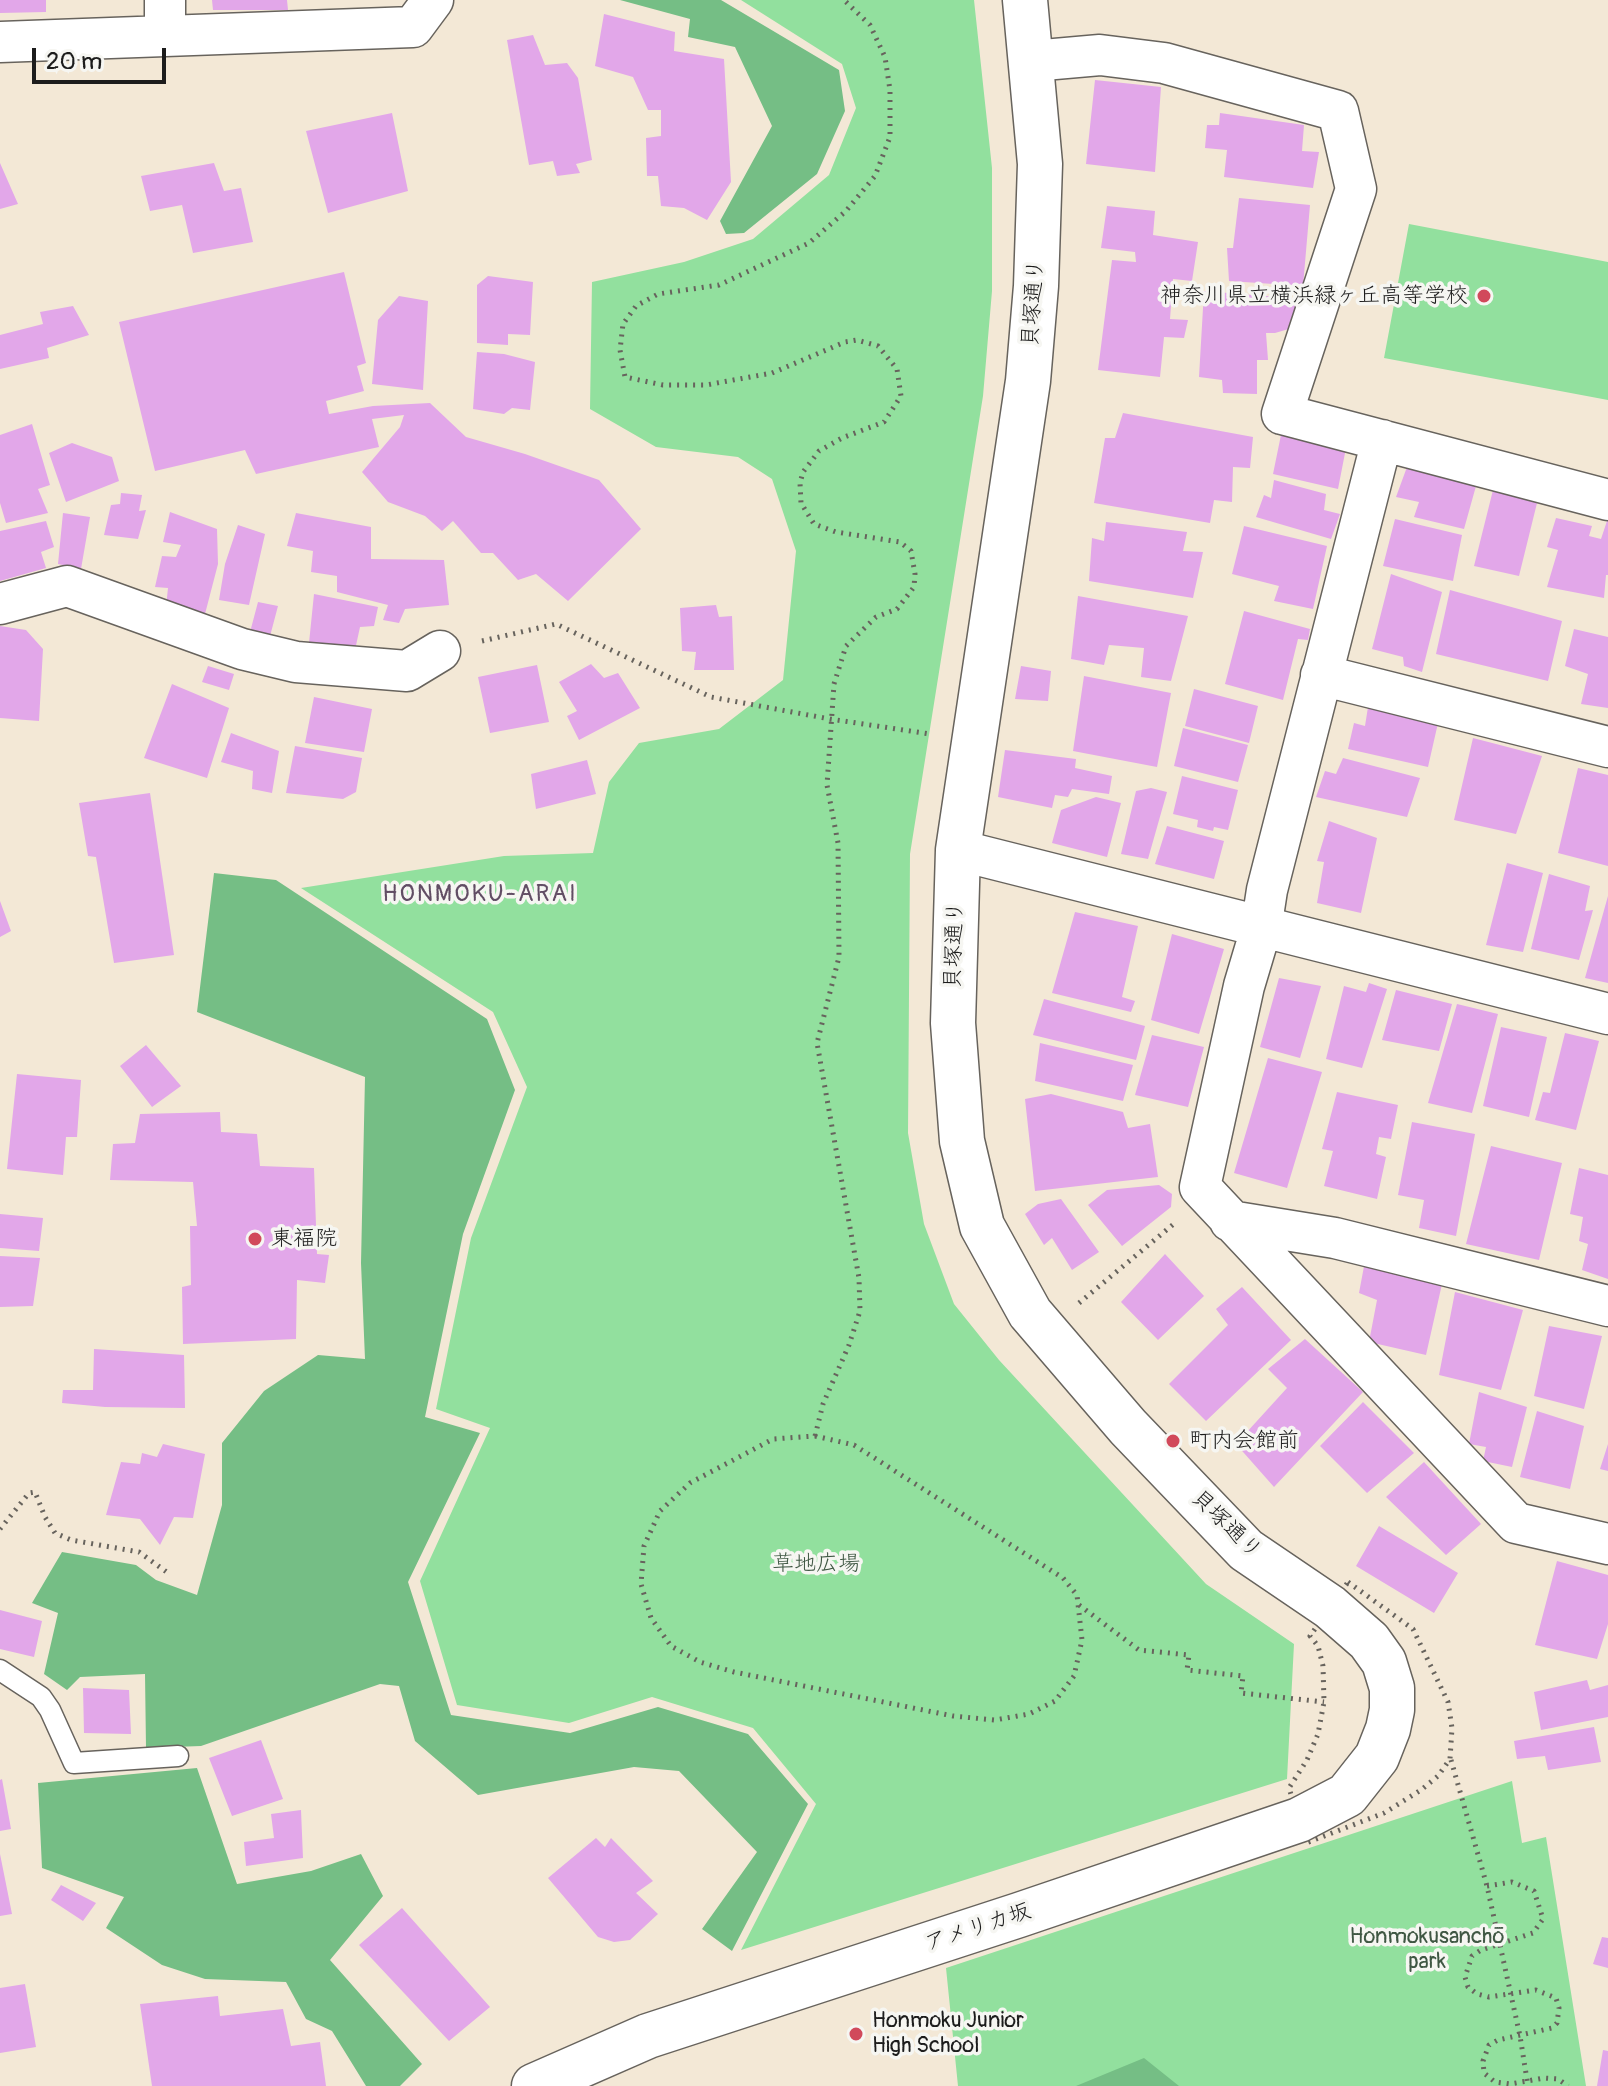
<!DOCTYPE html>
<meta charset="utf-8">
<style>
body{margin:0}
#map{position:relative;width:1608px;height:2086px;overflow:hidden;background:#f3e8d6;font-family:Pangolin,sans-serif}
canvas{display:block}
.scale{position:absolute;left:32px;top:48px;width:134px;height:36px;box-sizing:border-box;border:4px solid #1c1c1c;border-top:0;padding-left:10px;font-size:24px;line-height:28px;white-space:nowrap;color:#1c1c1c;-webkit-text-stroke:6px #f6f6f2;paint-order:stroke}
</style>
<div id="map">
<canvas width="1608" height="2086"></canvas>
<div class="scale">20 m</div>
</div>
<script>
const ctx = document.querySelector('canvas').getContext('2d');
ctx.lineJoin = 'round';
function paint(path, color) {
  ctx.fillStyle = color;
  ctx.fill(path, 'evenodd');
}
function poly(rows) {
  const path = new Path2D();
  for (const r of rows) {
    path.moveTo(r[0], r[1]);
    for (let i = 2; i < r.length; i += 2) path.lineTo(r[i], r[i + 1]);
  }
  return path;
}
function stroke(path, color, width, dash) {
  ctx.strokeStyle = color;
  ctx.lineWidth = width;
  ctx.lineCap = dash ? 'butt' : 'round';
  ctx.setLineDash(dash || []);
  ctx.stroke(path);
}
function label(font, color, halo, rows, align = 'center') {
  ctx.font = font + ' Pangolin,"Klee One",sans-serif';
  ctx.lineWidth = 7;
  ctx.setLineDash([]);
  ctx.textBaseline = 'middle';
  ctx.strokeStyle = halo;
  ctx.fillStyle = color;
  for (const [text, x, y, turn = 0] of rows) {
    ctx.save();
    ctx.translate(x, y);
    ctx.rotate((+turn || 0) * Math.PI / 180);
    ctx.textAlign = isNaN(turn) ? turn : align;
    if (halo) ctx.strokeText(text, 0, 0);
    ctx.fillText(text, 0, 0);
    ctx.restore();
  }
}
paint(poly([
 [741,0,974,0,992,168,992,291,983,396,910,854,908,1133,924,1224,954,1304,999,1360,1206,1584,1294,1644,1287,1779,741,1950,816,1804,753,1728,652,1697,569,1723,457,1705,420,1581,490,1428,436,1409,471,1238,527,1087,493,1012,301,888,504,856,593,853,609,782,639,743,719,729,783,680,796,551,772,479,738,457,656,447,590,409,592,282,684,262,753,239,829,175,856,108,842,64],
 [1409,224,1608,262,1608,400,1384,358],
 [1512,1781,1522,1843,1546,1837,1586,2086,958,2086,946,1968]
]), '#92e09e');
paint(poly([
 [620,0,721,0,839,70,845,111,817,174,744,233,726,234,720,221,772,126,735,47,688,37,690,19],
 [214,873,276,880,487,1019,515,1090,463,1234,425,1417,480,1433,408,1582,451,1715,570,1733,658,1707,748,1734,808,1804,732,1951,702,1929,757,1852,679,1771,634,1767,478,1795,415,1741,399,1686,380,1684,201,1746,146,1748,145,1674,80,1677,67,1690,44,1674,58,1613,32,1603,62,1552,136,1565,156,1580,197,1595,222,1505,222,1443,264,1391,318,1355,365,1359,361,1263,365,1077,197,1012],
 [197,1768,237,1884,311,1871,361,1854,383,1896,330,1960,422,2064,400,2086,366,2086,332,2031,306,2019,286,1982,205,1979,162,1965,106,1928,124,1897,42,1868,38,1783],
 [1144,2058,1179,2086,1076,2086]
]), '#75be85');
paint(poly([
 [0,0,46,0,46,12,0,13],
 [212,0,287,0,288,10,213,10],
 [604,14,675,32,674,51,724,59,731,182,707,220,684,208,661,206,658,176,647,176,646,138,661,136,661,110,648,110,633,77,595,66],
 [533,35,545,65,567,63,578,78,592,160,576,164,580,173,557,176,553,161,529,165,507,40],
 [1095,80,1161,87,1155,172,1086,164],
 [392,113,408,191,328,213,306,131],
 [1220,113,1304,125,1302,151,1319,152,1313,188,1224,177,1227,150,1205,148,1207,125,1219,125],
 [0,163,18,204,0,209],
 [214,163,224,191,241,188,253,242,193,253,182,205,150,211,141,176],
 [1239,198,1310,205,1303,286,1229,281,1227,248,1233,248],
 [1107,206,1155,211,1153,235,1198,242,1192,281,1173,279,1170,319,1188,320,1184,338,1164,337,1160,377,1098,370,1112,260,1136,262,1135,252,1101,248],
 [344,272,366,363,357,366,364,391,326,401,329,414,373,406,430,403,466,437,525,454,599,480,641,529,568,601,536,574,518,580,493,553,481,553,453,521,442,531,425,516,388,502,362,472,400,427,404,415,372,419,379,447,256,474,245,450,155,471,119,322],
 [488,276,533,282,530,335,508,334,508,345,477,343,477,285],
 [1204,291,1302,299,1299,326,1275,333,1266,333,1268,360,1257,360,1257,394,1223,393,1222,380,1199,377],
 [399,296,428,301,423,390,372,384,378,320],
 [73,306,89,335,47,348,49,358,0,369,0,335,43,324,40,312],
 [477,352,504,354,535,362,530,410,512,408,504,414,473,409],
 [1123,413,1253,437,1250,468,1233,467,1232,502,1214,500,1210,523,1094,503,1105,438,1115,438],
 [32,424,50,485,38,489,48,513,6,523,0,503,0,435],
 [1282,430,1346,448,1338,489,1273,474],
 [72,443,112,457,119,481,66,502,49,453],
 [1407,467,1476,486,1464,529,1414,517,1419,502,1396,497],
 [1274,480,1326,494,1324,510,1340,514,1331,539,1256,517,1264,495,1271,498],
 [1493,490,1537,503,1519,576,1474,566],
 [121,493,142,495,139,511,146,510,138,539,104,535,111,505,120,504],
 [170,512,217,529,218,564,205,614,166,607,168,588,155,587,162,556,176,557,181,545,163,542],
 [63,513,90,517,81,569,58,564],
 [296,513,371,527,371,559,444,560,449,605,405,609,399,623,383,620,388,605,337,592,337,576,311,572,313,551,287,546],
 [1556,518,1592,526,1589,536,1601,539,1608,518,1608,575,1606,575,1604,598,1547,587,1558,550,1547,547],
 [1395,519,1462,535,1453,581,1383,566],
 [46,521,54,547,41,552,46,568,0,581,0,531],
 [1106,522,1187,532,1183,551,1203,552,1193,598,1089,581,1092,538,1104,541],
 [238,525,265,534,249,605,219,600,225,564],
 [1244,526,1327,546,1313,609,1274,601,1279,586,1232,574],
 [1391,574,1442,592,1422,672,1404,666,1403,657,1372,649],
 [1450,590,1562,621,1548,681,1436,654],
 [314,594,378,607,374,626,360,627,355,650,309,643],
 [1078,596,1188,616,1171,681,1141,677,1144,648,1109,645,1104,665,1071,659],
 [258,602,278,606,269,640,249,636],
 [716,605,719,617,732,616,734,670,694,670,696,652,682,651,680,608],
 [1244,611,1310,629,1308,640,1298,639,1283,700,1225,684],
 [0,626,26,630,43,649,39,721,0,718],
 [1574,629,1608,637,1608,708,1581,704,1588,674,1565,666],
 [591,664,604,678,618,673,640,708,579,740,567,716,577,711,559,682],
 [537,665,549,722,490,733,478,677],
 [208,666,234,674,229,690,202,682],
 [1021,666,1051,671,1048,701,1015,699],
 [1084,676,1171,693,1157,767,1073,751],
 [172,684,229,708,207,778,144,758],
 [1194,689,1258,706,1249,743,1185,726],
 [314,697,372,709,364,752,305,743],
 [1368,707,1438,723,1428,767,1348,749,1354,723,1365,726],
 [1183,728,1248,745,1238,782,1174,766],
 [231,733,279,751,272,793,252,789,253,771,221,762],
 [1473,738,1542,756,1516,834,1454,820],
 [295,746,362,758,356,792,343,799,286,793],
 [1005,750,1076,759,1075,768,1112,776,1109,794,1072,789,1068,797,1055,795,1052,808,998,797],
 [1343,758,1420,778,1407,817,1316,797,1325,771,1336,774],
 [587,760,596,794,536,809,531,774],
 [1578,768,1608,775,1608,866,1558,853],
 [1182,776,1238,790,1228,830,1214,827,1213,831,1197,827,1198,820,1173,814],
 [1151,788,1167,792,1148,859,1121,854,1136,791],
 [150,793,174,955,114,963,96,857,88,856,79,803],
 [1096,797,1121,803,1107,857,1052,843,1061,810],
 [1329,821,1377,838,1361,913,1317,903,1324,862,1317,861],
 [1167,826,1224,841,1214,879,1155,864],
 [1507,863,1543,873,1523,952,1486,945],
 [1549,874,1590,886,1585,911,1593,910,1579,960,1531,949],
 [1608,896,1608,983,1585,978],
 [0,901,11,931,0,937],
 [1075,912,1138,926,1122,997,1135,1001,1131,1012,1052,993],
 [1172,934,1224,949,1199,1034,1151,1020],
 [1279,978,1321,986,1300,1058,1260,1047],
 [1369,983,1387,989,1362,1068,1326,1059,1344,986,1366,992],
 [1396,990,1452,1004,1439,1051,1382,1040],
 [1044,999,1145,1026,1136,1060,1033,1035],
 [1457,1004,1498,1014,1472,1113,1428,1103],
 [1501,1027,1547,1037,1529,1117,1483,1106],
 [1565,1033,1599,1041,1576,1130,1535,1120,1543,1092,1550,1093],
 [1152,1035,1204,1047,1188,1107,1135,1095],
 [1040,1043,1133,1065,1123,1101,1035,1081],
 [146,1045,181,1086,152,1107,120,1066],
 [1268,1058,1322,1072,1287,1188,1234,1173],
 [17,1074,81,1080,77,1137,66,1137,63,1175,7,1169],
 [1337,1092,1398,1105,1391,1139,1379,1137,1376,1154,1386,1157,1377,1199,1324,1186,1333,1151,1322,1149],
 [1051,1094,1123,1112,1128,1128,1150,1124,1158,1177,1035,1191,1025,1099],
 [220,1112,221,1132,257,1134,260,1166,314,1168,317,1254,329,1255,325,1283,297,1280,296,1339,183,1344,182,1287,191,1285,190,1226,197,1226,193,1182,110,1180,113,1144,135,1143,140,1114],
 [1412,1122,1475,1134,1456,1236,1419,1228,1424,1200,1398,1195],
 [1491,1146,1562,1163,1539,1260,1466,1244],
 [1579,1168,1608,1175,1608,1279,1582,1270,1588,1244,1579,1241,1583,1217,1570,1214],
 [1159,1185,1172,1194,1171,1207,1122,1246,1088,1205,1107,1190],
 [1061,1199,1099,1252,1072,1270,1052,1238,1044,1245,1025,1214,1038,1204],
 [0,1214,43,1218,39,1251,0,1248],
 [1165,1254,1204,1296,1158,1340,1121,1302],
 [0,1256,40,1258,33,1306,0,1307],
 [1365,1261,1442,1284,1426,1355,1369,1342,1377,1300,1359,1293],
 [1242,1287,1291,1340,1206,1421,1169,1384,1228,1325,1216,1309],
 [1455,1292,1523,1310,1501,1390,1439,1375],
 [1549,1326,1602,1336,1584,1409,1534,1396],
 [1305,1339,1363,1392,1274,1487,1236,1444,1287,1388,1268,1369],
 [94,1349,184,1355,185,1408,105,1407,62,1403,63,1390,93,1390],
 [1479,1392,1527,1407,1512,1467,1483,1461,1486,1447,1469,1444],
 [1363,1402,1414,1453,1367,1493,1320,1446],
 [1537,1411,1584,1426,1570,1489,1520,1477],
 [163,1444,205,1454,193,1518,174,1517,160,1545,140,1519,106,1515,121,1462,140,1464,142,1453,157,1457],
 [1608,1444,1608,1471,1600,1469],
 [1424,1462,1481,1524,1446,1555,1386,1497],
 [1379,1526,1458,1573,1434,1613,1356,1566],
 [1557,1561,1608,1575,1608,1624,1597,1659,1535,1645],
 [0,1610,42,1621,34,1657,0,1649],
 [1587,1680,1590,1690,1608,1685,1608,1717,1541,1730,1534,1692],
 [83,1688,129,1690,131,1734,84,1733],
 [1594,1727,1601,1762,1548,1770,1545,1756,1517,1759,1514,1741],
 [261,1740,283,1799,232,1816,209,1758],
 [2,1779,11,1829,0,1831,0,1780],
 [301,1810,303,1858,246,1866,244,1842,274,1838,271,1814],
 [596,1838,605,1847,611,1838,653,1881,636,1893,658,1914,630,1940,614,1942,598,1937,548,1878],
 [0,1854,12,1914,0,1916],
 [61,1885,96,1903,83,1921,51,1900],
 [402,1908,490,2007,449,2041,359,1945],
 [1602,1937,1608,1938,1608,1968,1593,1964],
 [25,1984,36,2047,0,2053,0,1988],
 [218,1996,220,2016,283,2009,291,2046,320,2042,326,2086,152,2086,140,2004],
 [1603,2050,1608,2051,1608,2086,1597,2086]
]), '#e2a7e9');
const service = poly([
 [0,1670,41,1697,50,1710,74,1763,178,1756]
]);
const minor = poly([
 [165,36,165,0],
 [0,42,413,27,433,0],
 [1032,61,1100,55,1164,63,1338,111,1356,189,1282,414,1608,500],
 [1382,440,1267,890,1261,929,1244,986,1200,1187,1516,1523,1608,1544],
 [0,604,67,586,242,649,296,662,407,671,440,651],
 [1321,675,1608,747],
 [958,850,1608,1014],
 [1230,1221,1335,1238,1608,1306]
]);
const tertiary = poly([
 [534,2086,648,2036,1019,1915,1299,1820,1347,1795,1377,1757,1388,1729,1392,1710,1392,1688,1384,1662,1369,1641,1330,1607,1246,1550,1128,1427,1030,1313,982,1226,962,1141,953,1023,958,850,1028,381,1036,286,1040,164,1025,0]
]);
stroke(service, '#67635d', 23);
stroke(minor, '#67635d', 43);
stroke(tertiary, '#67635d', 47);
stroke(poly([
 [482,641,556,624,711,697,830,719,930,734],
 [1079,1303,1176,1222],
 [815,1436,823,1404,849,1345,860,1311,859,1278,817,1043,839,957,838,843,827,785,834,684,846,646,876,617,897,609,914,587,915,574,911,551,900,542,836,532,814,524,801,503,800,483,803,472,819,451,842,438,884,422,901,396,897,369,878,346,857,340,845,342,772,373,706,385,663,385,625,377,620,350,623,324,636,306,658,294,719,285,809,243,846,211,875,176,890,137,890,90,885,57,870,25,844,0],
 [815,1436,854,1445,1063,1578,1077,1595,1082,1640,1074,1676,1055,1701,1029,1714,995,1720,953,1716,734,1672,700,1662,671,1646,651,1618,641,1584,644,1546,660,1511,690,1483,773,1439,815,1436],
 [0,1529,29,1493,35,1492,45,1517,55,1533,71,1540,139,1552,168,1573],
 [1348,1582,1413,1629,1448,1702,1452,1728,1450,1759,1438,1776,1421,1790,1384,1813,1306,1843,1289,1788,1307,1760,1318,1734,1324,1702,1323,1666,1318,1646,1310,1636,1348,1582],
 [1079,1605,1139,1650,1189,1655,1187,1670,1243,1676,1241,1693,1324,1702],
 [1451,1760,1487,1886,1520,2036,1528,2086],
 [1487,1886,1512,1882,1534,1891,1543,1919,1533,1933,1481,1950,1472,1956,1465,1977,1468,1987,1477,1994,1489,1997,1536,1990,1556,1998,1559,2008,1557,2023,1552,2028,1498,2040,1489,2045,1483,2061,1484,2073,1495,2082,1510,2084,1544,2078,1558,2079,1568,2086]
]), '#67635d', 5, [2, 6]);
stroke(service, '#fff', 20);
stroke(minor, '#fff', 40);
stroke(tertiary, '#fff', 44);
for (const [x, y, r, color] of [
 [1484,296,8,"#d1495b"],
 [255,1239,8,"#d1495b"],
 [1173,1441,8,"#d1495b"],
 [856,2034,8,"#d1495b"]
]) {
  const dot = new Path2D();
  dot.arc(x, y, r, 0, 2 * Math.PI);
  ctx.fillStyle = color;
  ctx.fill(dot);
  stroke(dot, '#f6f6f2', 3);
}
label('22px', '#1c1c1c', '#f6f6f2', [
 ["神奈川県立横浜緑ヶ丘高等学校",1468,296,"right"],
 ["東福院",271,1239],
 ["町内会館前",1189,1441],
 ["Honmoku Junior",872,2021],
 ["High School",872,2046]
], 'left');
label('22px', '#1c1c1c', '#f6f6f2', [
 ["貝塚通り",1034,303,-86],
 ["貝塚通り",955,945,-88],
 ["貝塚通り",1226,1525,44],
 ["アメリカ坂",978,1928,-18]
]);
label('22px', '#3f5743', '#f6f6f2', [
 ["草地広場",816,1564],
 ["Honmokusanchō",1427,1937],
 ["park",1427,1962]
]);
ctx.letterSpacing = '2px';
label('24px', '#614d64', '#f6f6f2', [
 ["HONMOKU-ARAI",480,895]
]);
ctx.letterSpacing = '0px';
</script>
